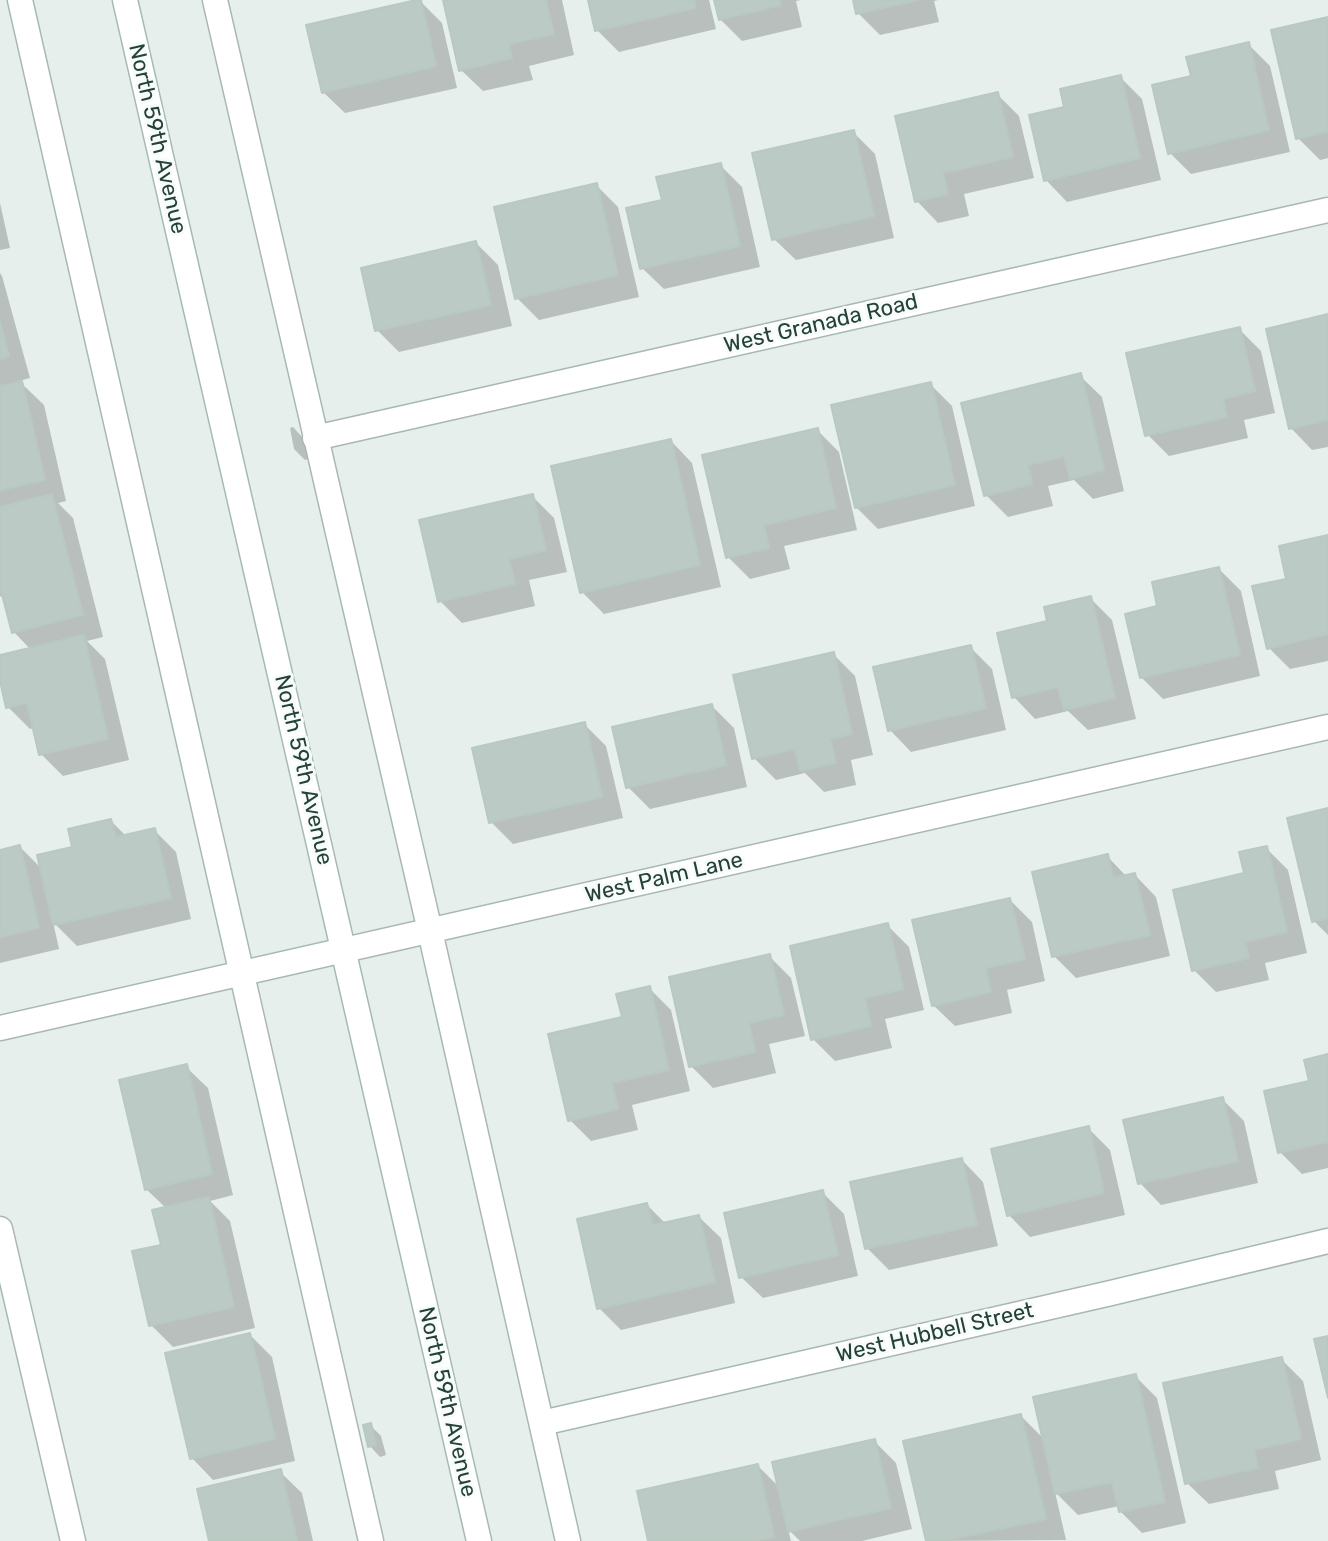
<!DOCTYPE html>
<style>
body{margin:0}
canvas{display:block;background:#e6efeb}
</style>
<canvas width="1328" height="1541"></canvas>
<script>
const ctx = document.querySelector('canvas').getContext('2d');
ctx.lineJoin = 'round';
function paint(path, color) {
  ctx.fillStyle = color;
  ctx.fill(path, 'evenodd');
}
function poly(rows) {
  const path = new Path2D();
  for (const r of rows) {
    path.moveTo(r[0], r[1]);
    for (let i = 2; i < r.length; i += 2) path.lineTo(r[i], r[i + 1]);
  }
  return path;
}
function stroke(path, color, width, dash) {
  ctx.strokeStyle = color;
  ctx.lineWidth = width;
  ctx.lineCap = dash ? 'butt' : 'round';
  ctx.setLineDash(dash || []);
  ctx.stroke(path);
}
function label(font, color, halo, rows, align = 'center') {
  ctx.font = font + ' Rubik,sans-serif';
  ctx.lineWidth = 6;
  ctx.setLineDash([]);
  ctx.textBaseline = 'middle';
  ctx.strokeStyle = halo;
  ctx.fillStyle = color;
  for (const [text, x, y, turn = 0] of rows) {
    ctx.save();
    ctx.translate(x, y);
    ctx.rotate((+turn || 0) * Math.PI / 180);
    ctx.textAlign = isNaN(turn) ? turn : align;
    if (halo) ctx.strokeText(text, 0, 0);
    ctx.fillText(text, 0, 0);
    ctx.restore();
  }
}
paint(poly([
 [445,0,562,0,574,55,529,66,533,80,483,91,461,70],
 [590,0,709,0,716,29,619,52,597,30],
 [716,0,801,0,796,1,802,27,742,41,720,19],
 [855,0,938,0,934,1,939,22,880,35,858,13],
 [420,1,442,23,457,88,345,113,323,92],
 [1328,19,1328,158,1320,160,1298,138],
 [1248,44,1270,66,1290,152,1191,174,1170,153,1193,77],
 [1120,77,1142,99,1161,180,1067,202,1046,180],
 [997,94,1019,116,1034,178,964,194,969,216,938,223,917,201],
 [853,132,875,154,894,238,796,260,774,239],
 [720,165,742,187,760,267,664,289,642,268],
 [596,185,618,207,639,297,539,320,517,298],
 [0,203,10,248,0,250],
 [476,243,498,265,512,326,399,352,377,330],
 [0,273,2,276,30,378,19,381,44,405,66,501,58,503,73,518,103,637,87,641,105,659,129,760,63,776,41,754,35,728,30,729,8,707,0,672,0,657,31,650,14,632,5,599,0,596],
 [1328,316,1328,447,1312,450,1291,428],
 [1239,329,1261,351,1275,413,1244,420,1248,438,1169,456,1147,434],
 [1080,376,1102,397,1124,491,1093,499,1074,480,1048,486,1053,506,1008,517,986,495],
 [930,384,952,406,975,506,878,529,856,507],
 [293,427,303,438,308,459,305,460,294,449,290,428],
 [817,430,839,452,857,530,784,546,790,569,750,579,728,557],
 [671,441,692,463,721,587,604,614,582,592],
 [532,496,554,518,567,572,529,580,535,606,462,623,440,601],
 [1328,537,1328,661,1290,669,1269,648,1288,580],
 [1219,569,1241,591,1260,676,1163,699,1141,677,1160,608],
 [1090,598,1112,620,1136,719,1088,730,1068,711,1035,719,1014,697,1049,622],
 [970,647,992,669,1006,730,911,752,890,730],
 [833,654,855,676,873,755,851,760,856,785,824,792,805,773,776,780,754,758],
 [712,706,734,728,747,787,650,809,628,787],
 [584,724,606,746,623,818,513,844,491,822],
 [1328,810,1328,935,1314,921],
 [111,821,126,836,154,830,176,852,191,919,77,946,53,922,59,949,0,963,0,852,20,847,43,870],
 [1266,848,1288,870,1307,953,1265,963,1269,980,1216,992,1194,970,1246,875],
 [1107,856,1127,877,1135,875,1156,897,1170,956,1076,978,1054,956],
 [1010,900,1032,922,1045,981,1007,990,1012,1013,955,1026,933,1005],
 [887,925,909,947,924,1010,885,1019,892,1048,835,1061,813,1039],
 [769,956,791,978,805,1036,769,1044,776,1073,713,1088,691,1066],
 [649,988,671,1010,690,1091,632,1105,638,1130,591,1141,570,1120,624,1018],
 [1328,1056,1328,1168,1302,1174,1280,1152,1311,1082],
 [186,1067,208,1088,233,1195,210,1201,230,1221,255,1328,173,1347,151,1325,163,1246,166,1208,146,1189],
 [1223,1100,1244,1121,1258,1183,1161,1205,1140,1183],
 [1088,1128,1110,1150,1125,1215,1030,1237,1009,1215],
 [962,1160,983,1182,998,1246,889,1270,867,1248],
 [822,1192,844,1214,858,1276,763,1298,741,1277],
 [647,1205,666,1224,699,1217,721,1238,735,1303,621,1330,599,1308],
 [250,1335,272,1357,295,1461,213,1480,192,1458],
 [1281,1359,1303,1381,1321,1460,1275,1471,1279,1489,1209,1504,1187,1483],
 [1135,1376,1157,1398,1186,1523,1142,1533,1120,1511,1119,1506,1078,1515,1055,1492,1066,1540,928,1541,1021,1416,1044,1439],
 [370,1425,381,1436,386,1455,380,1457,370,1446],
 [874,1441,896,1463,912,1529,862,1541,800,1541,788,1529,791,1541,650,1541,758,1466,780,1488],
 [280,1472,302,1493,313,1541,211,1541]
]), '#0003');
const building = poly([
 [416,0,421,0,436,66,322,93,306,25,416,0],
 [443,0,546,0,554,34,509,44,512,58,459,71,443,0],
 [588,0,694,0,696,8,595,31,588,0],
 [714,0,780,0,781,5,719,20,714,0],
 [853,0,919,0,856,14,853,0],
 [1328,17,1328,132,1296,139,1271,30,1328,17],
 [1249,42,1269,130,1168,154,1152,85,1191,76,1186,57,1249,42],
 [1121,75,1140,158,1044,181,1029,115,1064,107,1060,89,1121,75],
 [998,92,1013,157,943,173,948,194,915,202,895,116,998,92],
 [854,130,874,216,772,240,752,153,854,130],
 [721,163,740,246,640,269,626,208,662,200,656,177,721,163],
 [597,183,618,275,515,299,494,207,597,183],
 [476,241,491,305,375,331,361,268,476,241],
 [1328,314,1328,420,1289,429,1266,329,1328,314],
 [0,322,9,356,0,359,0,322],
 [1240,327,1255,391,1223,399,1227,417,1145,436,1126,353,1240,327],
 [1081,373,1104,470,1070,479,1064,456,1028,465,1032,484,984,496,961,403,1081,373],
 [22,381,45,480,0,490,0,386,22,381],
 [931,382,955,485,855,508,831,405,931,382],
 [818,428,836,508,764,525,769,548,726,558,702,455,818,428],
 [671,439,700,565,580,593,551,466,671,439],
 [52,494,83,615,12,633,0,587,0,507,52,494],
 [533,494,546,550,509,559,515,584,438,602,419,520,533,494],
 [1328,535,1328,634,1267,649,1252,586,1286,579,1279,546,1328,535],
 [1219,567,1240,655,1140,678,1125,614,1157,606,1152,582,1219,567],
 [1091,596,1115,698,1064,710,1058,687,1012,698,997,633,1047,621,1044,607,1091,596],
 [84,635,108,739,39,755,27,703,6,708,0,681,0,655,84,635],
 [971,645,986,708,888,731,873,667,971,645],
 [834,652,852,734,830,739,836,763,800,771,795,749,752,759,733,675,834,652],
 [712,704,726,765,626,788,612,727,712,704],
 [585,722,602,797,489,823,472,748,585,722],
 [1328,808,1328,918,1312,922,1287,818,1328,808],
 [111,819,116,837,155,828,171,898,53,925,37,855,72,847,68,829,111,819],
 [20,845,39,928,0,937,0,850,20,845],
 [1267,846,1287,932,1245,942,1249,958,1192,971,1173,890,1244,873,1239,852,1267,846],
 [1108,854,1113,878,1135,873,1150,935,1052,957,1032,872,1108,854],
 [1010,898,1025,959,986,968,991,992,932,1006,912,920,1010,898],
 [888,923,903,989,865,998,871,1026,811,1040,790,946,888,923],
 [770,954,784,1015,749,1023,755,1052,689,1067,669,977,770,954],
 [650,986,669,1070,612,1083,618,1109,568,1121,548,1034,622,1017,616,994,650,986],
 [1328,1054,1328,1142,1278,1153,1264,1091,1309,1081,1304,1060,1328,1054],
 [187,1064,212,1174,145,1190,119,1080,187,1064],
 [1223,1097,1238,1161,1138,1184,1123,1120,1223,1097],
 [1089,1126,1104,1193,1007,1216,991,1149,1089,1126],
 [962,1158,977,1225,865,1249,850,1182,962,1158],
 [823,1190,838,1255,739,1278,724,1213,823,1190],
 [209,1197,234,1307,149,1326,132,1251,161,1245,152,1210,209,1197],
 [647,1203,653,1225,699,1215,715,1282,597,1309,577,1219,647,1203],
 [250,1333,275,1439,190,1459,165,1353,250,1333],
 [1328,1336,1328,1398,1314,1339,1328,1336],
 [1282,1357,1301,1439,1254,1450,1258,1468,1185,1484,1163,1383,1282,1357],
 [1136,1374,1165,1502,1119,1512,1112,1482,1055,1494,1033,1397,1136,1374],
 [1021,1414,1046,1519,944,1541,926,1541,903,1441,1021,1414],
 [371,1423,376,1445,368,1447,363,1425,371,1423],
 [875,1439,891,1508,788,1532,772,1462,875,1439],
 [758,1464,774,1537,753,1541,648,1541,637,1491,758,1464],
 [281,1469,297,1541,209,1541,197,1489,281,1469]
]);
paint(building, '#bbcac4');
stroke(building, '#b8c9c2', 2);
const service = poly([
 [0,1229,73,1541]
]);
const minor = poly([
 [20,0,371,1541],
 [215,0,430,931,568,1541],
 [315,438,1328,210],
 [0,1028,1328,727],
 [542,1423,1111,1293,1328,1241]
]);
const secondary = poly([
 [125,0,479,1541]
]);
stroke(service, '#a8b8b2', 27);
stroke(minor, '#a8b8b2', 27);
stroke(secondary, '#a4bbb3', 27);
stroke(service, '#fff', 24);
stroke(minor, '#fff', 24);
stroke(secondary, '#fff', 24);
label('22px', '#24423a', '#f7fbf9', [
 ["North 59th Avenue",157,139,77],
 ["West Granada Road",821,324,-13],
 ["North 59th Avenue",303,770,77],
 ["West Palm Lane",664,878,-13],
 ["West Hubbell Street",935,1333,-13],
 ["North 59th Avenue",447,1402,77]
]);
</script>
